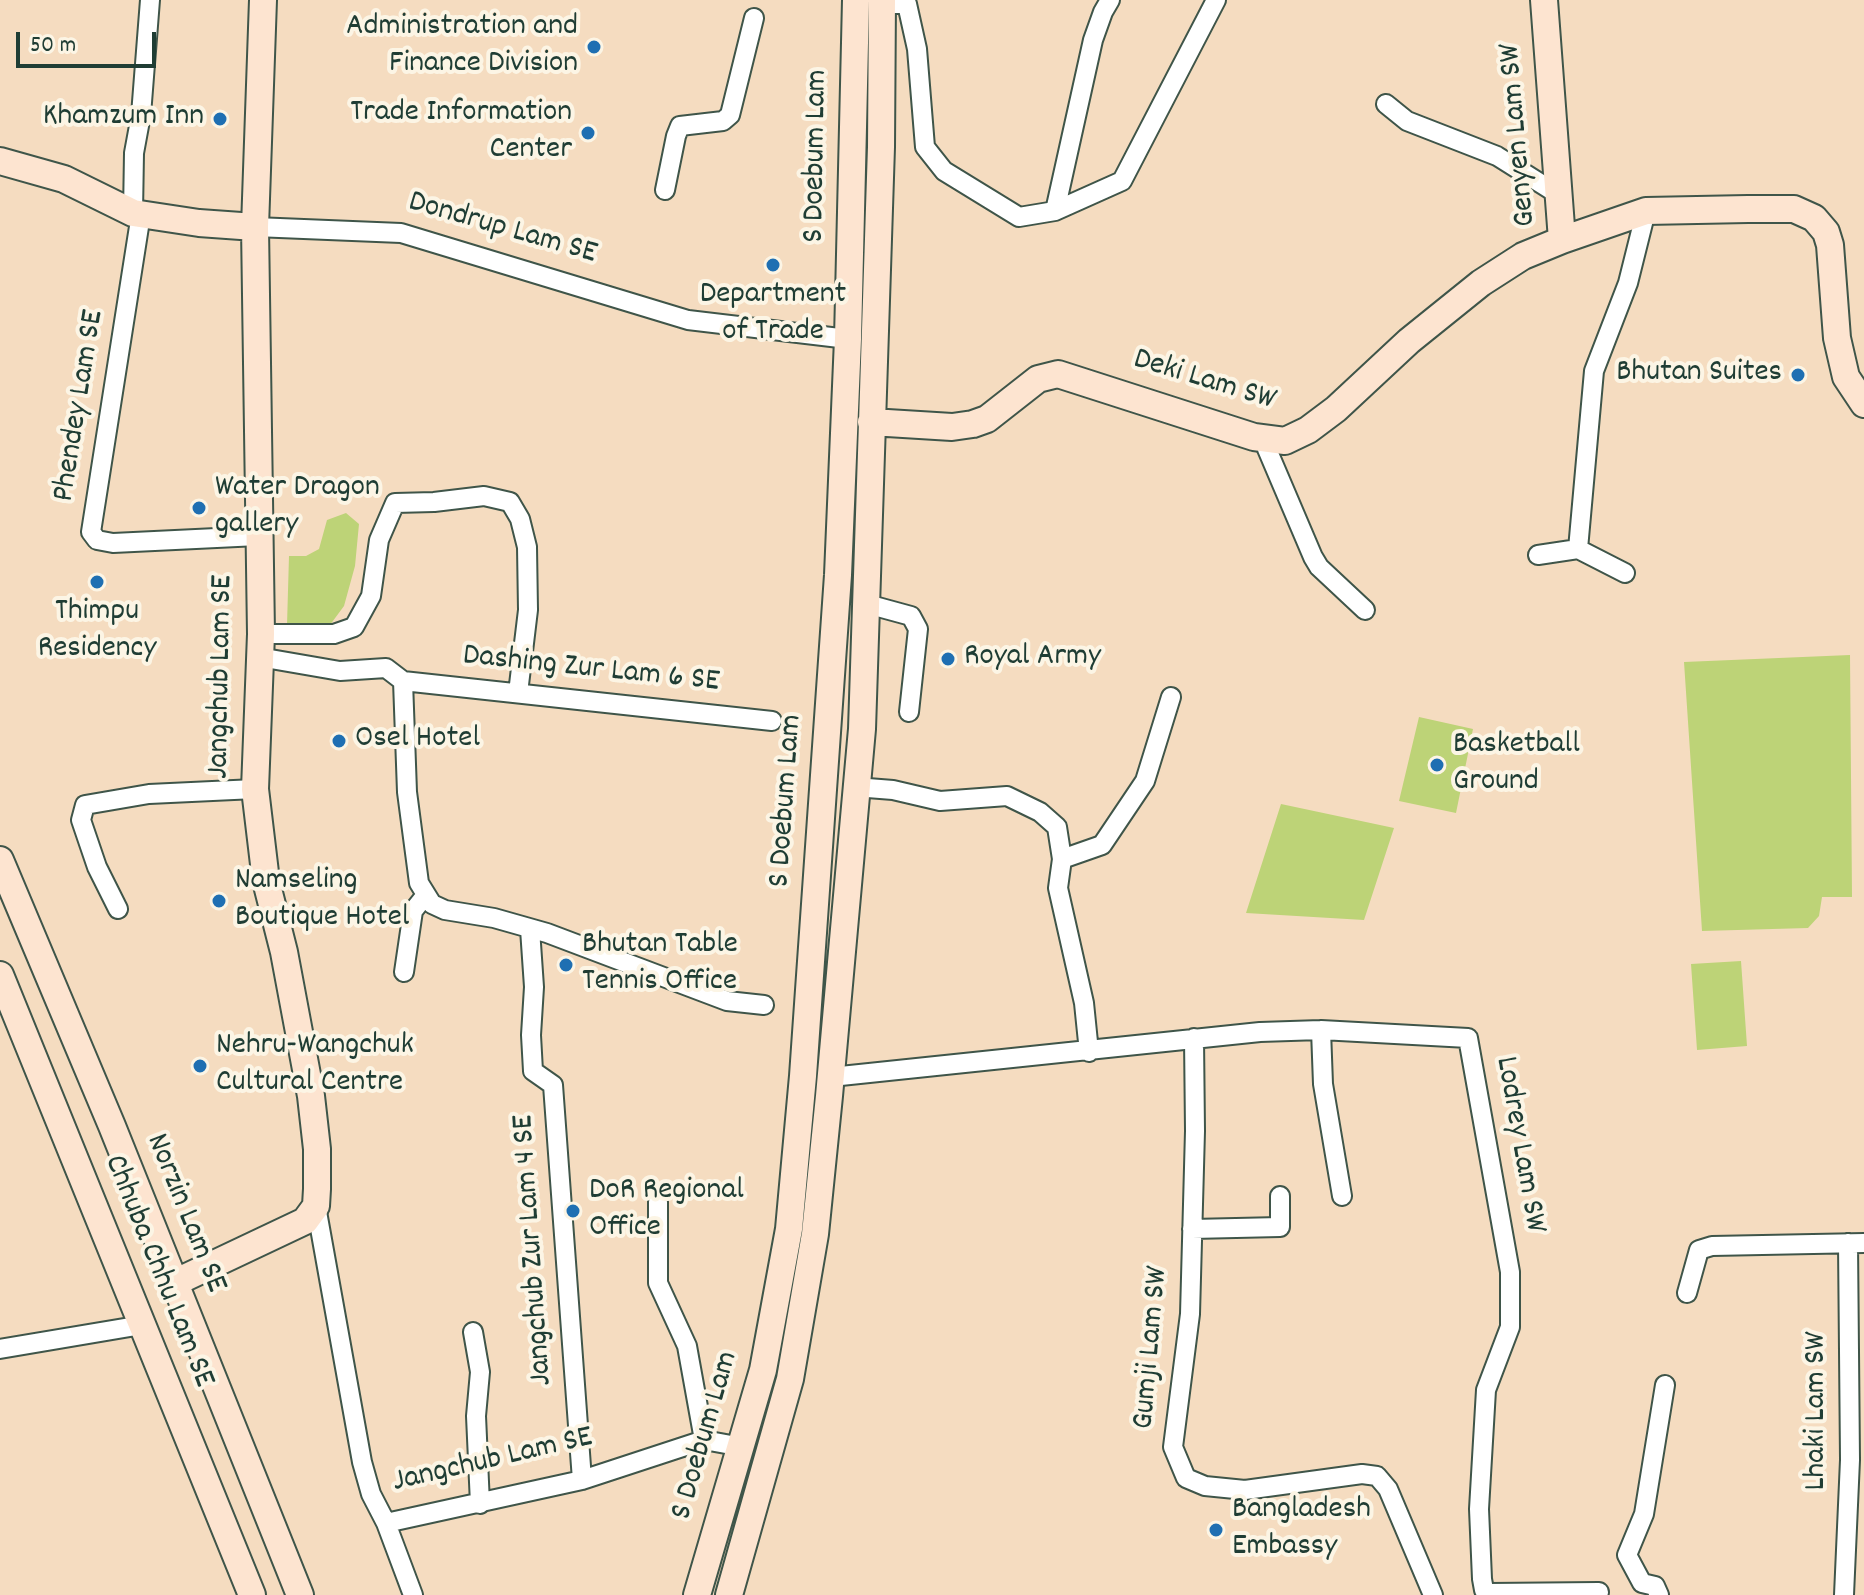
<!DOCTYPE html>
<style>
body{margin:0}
#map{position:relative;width:1864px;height:1595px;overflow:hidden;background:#f5dcc0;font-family:Dekko,sans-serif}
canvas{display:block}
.scale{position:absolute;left:16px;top:32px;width:140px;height:36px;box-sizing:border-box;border:4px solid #1f3d34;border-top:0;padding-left:10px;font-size:24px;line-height:28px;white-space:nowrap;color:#1f3d34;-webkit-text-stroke:6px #fcf5e5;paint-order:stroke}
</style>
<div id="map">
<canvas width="1864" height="1595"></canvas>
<div class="scale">50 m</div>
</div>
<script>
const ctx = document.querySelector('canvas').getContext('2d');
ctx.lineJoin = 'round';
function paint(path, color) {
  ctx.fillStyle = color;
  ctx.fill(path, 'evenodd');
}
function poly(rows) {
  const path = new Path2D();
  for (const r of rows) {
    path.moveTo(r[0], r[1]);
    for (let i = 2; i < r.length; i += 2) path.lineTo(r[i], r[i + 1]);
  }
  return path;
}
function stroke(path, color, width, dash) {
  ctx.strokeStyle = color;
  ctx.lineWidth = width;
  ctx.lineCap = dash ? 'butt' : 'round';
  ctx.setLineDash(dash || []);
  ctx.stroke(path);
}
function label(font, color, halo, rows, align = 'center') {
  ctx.font = font + ' Dekko,sans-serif';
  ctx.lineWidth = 8;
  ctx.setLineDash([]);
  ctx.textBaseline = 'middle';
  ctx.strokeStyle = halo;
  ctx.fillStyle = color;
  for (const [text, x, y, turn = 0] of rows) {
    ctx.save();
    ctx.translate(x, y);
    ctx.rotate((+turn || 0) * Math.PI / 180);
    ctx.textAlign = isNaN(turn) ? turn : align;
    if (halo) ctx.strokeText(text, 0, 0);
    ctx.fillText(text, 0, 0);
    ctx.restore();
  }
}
paint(poly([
 [346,513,359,524,355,566,344,606,327,629,302,638,287,625,289,556,306,556,319,549,327,520],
 [1850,655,1852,897,1822,897,1819,916,1808,928,1702,931,1684,662],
 [1419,717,1473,729,1456,813,1399,801],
 [1281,804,1394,828,1364,920,1246,913],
 [1741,961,1747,1046,1697,1050,1691,964]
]), '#bdd377');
const street = poly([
 [882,4,907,4,917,49,925,147,944,171,1019,217,1055,211,1122,181,1216,0],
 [1386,104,1407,121,1497,156,1559,195],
 [665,190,676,136,680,126,723,121,730,115,754,18],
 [1055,211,1093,40,1103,12,1110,0],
 [133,213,134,153,141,115,150,0],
 [141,214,91,532,97,540,113,543,258,536],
 [255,227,401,233,688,320,848,339],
 [1266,439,1267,449,1313,557,1319,567,1365,610],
 [1538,555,1578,549],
 [1625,573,1578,549,1594,371,1628,283,1646,211],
 [867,604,911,616,918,629,909,712],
 [261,634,334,634,354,627,371,596,379,540,395,503,434,502,484,496,510,502,520,519,527,547,528,610,518,693],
 [259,657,340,671,386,668,403,681,407,792,419,883,432,904,445,910,494,918,547,933,727,1001,764,1005],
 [403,681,772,721],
 [855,787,893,790,940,801,1007,796,1040,812,1057,827,1062,859,1058,888,1084,1003,1089,1052],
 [1062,859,1102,845,1145,781,1171,697],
 [118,909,97,867,81,820,85,805,149,794,255,789],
 [530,929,534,987,531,1035,533,1071,553,1085,582,1480],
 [404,972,413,911,425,896],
 [1321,1030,1323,1084,1342,1196],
 [1194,1038,1195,1131,1190,1314,1173,1447,1186,1478,1205,1486,1245,1490,1362,1474,1377,1476,1388,1489,1433,1595],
 [831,1077,1260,1032,1321,1030,1468,1038,1510,1272,1510,1327,1486,1390,1479,1509,1482,1579,1484,1590,1489,1593,1599,1592],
 [658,1202,658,1283,687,1346,704,1440],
 [316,1206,362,1462,371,1494,386,1523,582,1480,704,1440,742,1447],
 [1192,1229,1280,1227,1280,1196],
 [1687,1293,1699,1250,1712,1246,1864,1243],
 [473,1332,480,1372,476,1416,480,1504],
 [0,1349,142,1325],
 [386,1523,413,1595],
 [1659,1595,1655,1586,1642,1583,1627,1555,1644,1514,1665,1385],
 [1844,1595,1850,1460,1848,1243]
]);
const secondary = poly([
 [1544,0,1562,240],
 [0,161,64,179,133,213,199,223,255,227],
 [871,422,952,427,973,424,987,419,1038,379,1058,374,1254,437,1285,441,1308,430,1336,409,1409,341,1481,283,1523,256,1562,240,1646,211,1748,209,1794,209,1814,218,1826,232,1830,245,1837,338,1846,377,1864,404],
 [0,860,112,1126,300,1595],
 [0,975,252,1595],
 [174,1283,305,1221,316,1206,317,1189,317,1149,311,1096,284,952,266,881,255,789,261,634,255,227,263,0],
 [697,1595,763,1370,789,1229,803,1076,838,575,848,339,856,0],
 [729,1595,790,1379,815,1234,829,1096,862,729,881,147,882,0]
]);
stroke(street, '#3f5549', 22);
stroke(secondary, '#3f5549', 30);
stroke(street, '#fff', 18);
stroke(secondary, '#fde4d0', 26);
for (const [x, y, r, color] of [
 [594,47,8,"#1f6fb2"],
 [220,119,8,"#1f6fb2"],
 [588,133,8,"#1f6fb2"],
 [773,265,8,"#1f6fb2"],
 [1798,375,8,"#1f6fb2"],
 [199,508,8,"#1f6fb2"],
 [97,582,8,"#1f6fb2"],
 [948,659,8,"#1f6fb2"],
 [339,741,8,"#1f6fb2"],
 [1437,765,8,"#1f6fb2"],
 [219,901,8,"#1f6fb2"],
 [566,965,8,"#1f6fb2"],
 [200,1066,8,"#1f6fb2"],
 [573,1211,8,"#1f6fb2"],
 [1216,1530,8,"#1f6fb2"]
]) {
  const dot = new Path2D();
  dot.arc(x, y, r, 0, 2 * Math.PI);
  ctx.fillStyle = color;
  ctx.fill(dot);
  stroke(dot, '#fcf5e5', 3);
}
label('32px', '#1f3d34', '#fcf5e5', [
 ["Administration and",578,29,"right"],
 ["Finance Division",578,66,"right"],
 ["Trade Information",572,115,"right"],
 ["Center",572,152,"right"],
 ["Khamzum Inn",204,119,"right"],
 ["Department",773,297,"center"],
 ["of Trade",773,334,"center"],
 ["Bhutan Suites",1782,375,"right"],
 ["Water Dragon",215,490],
 ["gallery",215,527],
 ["Thimpu",97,614,"center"],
 ["Residency",97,651,"center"],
 ["Royal Army",964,659],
 ["Osel Hotel",355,741],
 ["Basketball",1453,747],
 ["Ground",1453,784],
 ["Namseling",235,883],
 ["Boutique Hotel",235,920],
 ["Bhutan Table",582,947],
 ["Tennis Office",582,984],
 ["Nehru-Wangchuk",216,1048],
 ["Cultural Centre",216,1085],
 ["DoR Regional",589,1193],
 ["Office",589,1230],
 ["Bangladesh",1232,1512],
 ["Embassy",1232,1549]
], 'left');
label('32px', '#1f3d34', '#fcf5e5', [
 ["Genyen Lam SW",1520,135,-95],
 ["S Doebum Lam",818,156,-89],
 ["Dondrup Lam SE",502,230,16],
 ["Deki Lam SW",1204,382,17],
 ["Phendey Lam SE",81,406,-81],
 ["Dashing Zur Lam 6 SE",591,671,6],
 ["Jangchub Lam SE",223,677,-89],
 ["S Doebum Lam",788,801,-86],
 ["Lodrey Lam SW",1518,1145,80],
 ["Norzin Lam SE",184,1214,68],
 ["Jangchub Zur Lam 4 SE",535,1250,-94],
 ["Chhuba Chhu Lam SE",157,1272,68],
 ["Gumji Lam SW",1153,1348,-85],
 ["Lhaki Lam SW",1819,1411,-90],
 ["S Doebum Lam",707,1436,-74],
 ["Jangchub Lam SE",493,1462,-13]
]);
</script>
